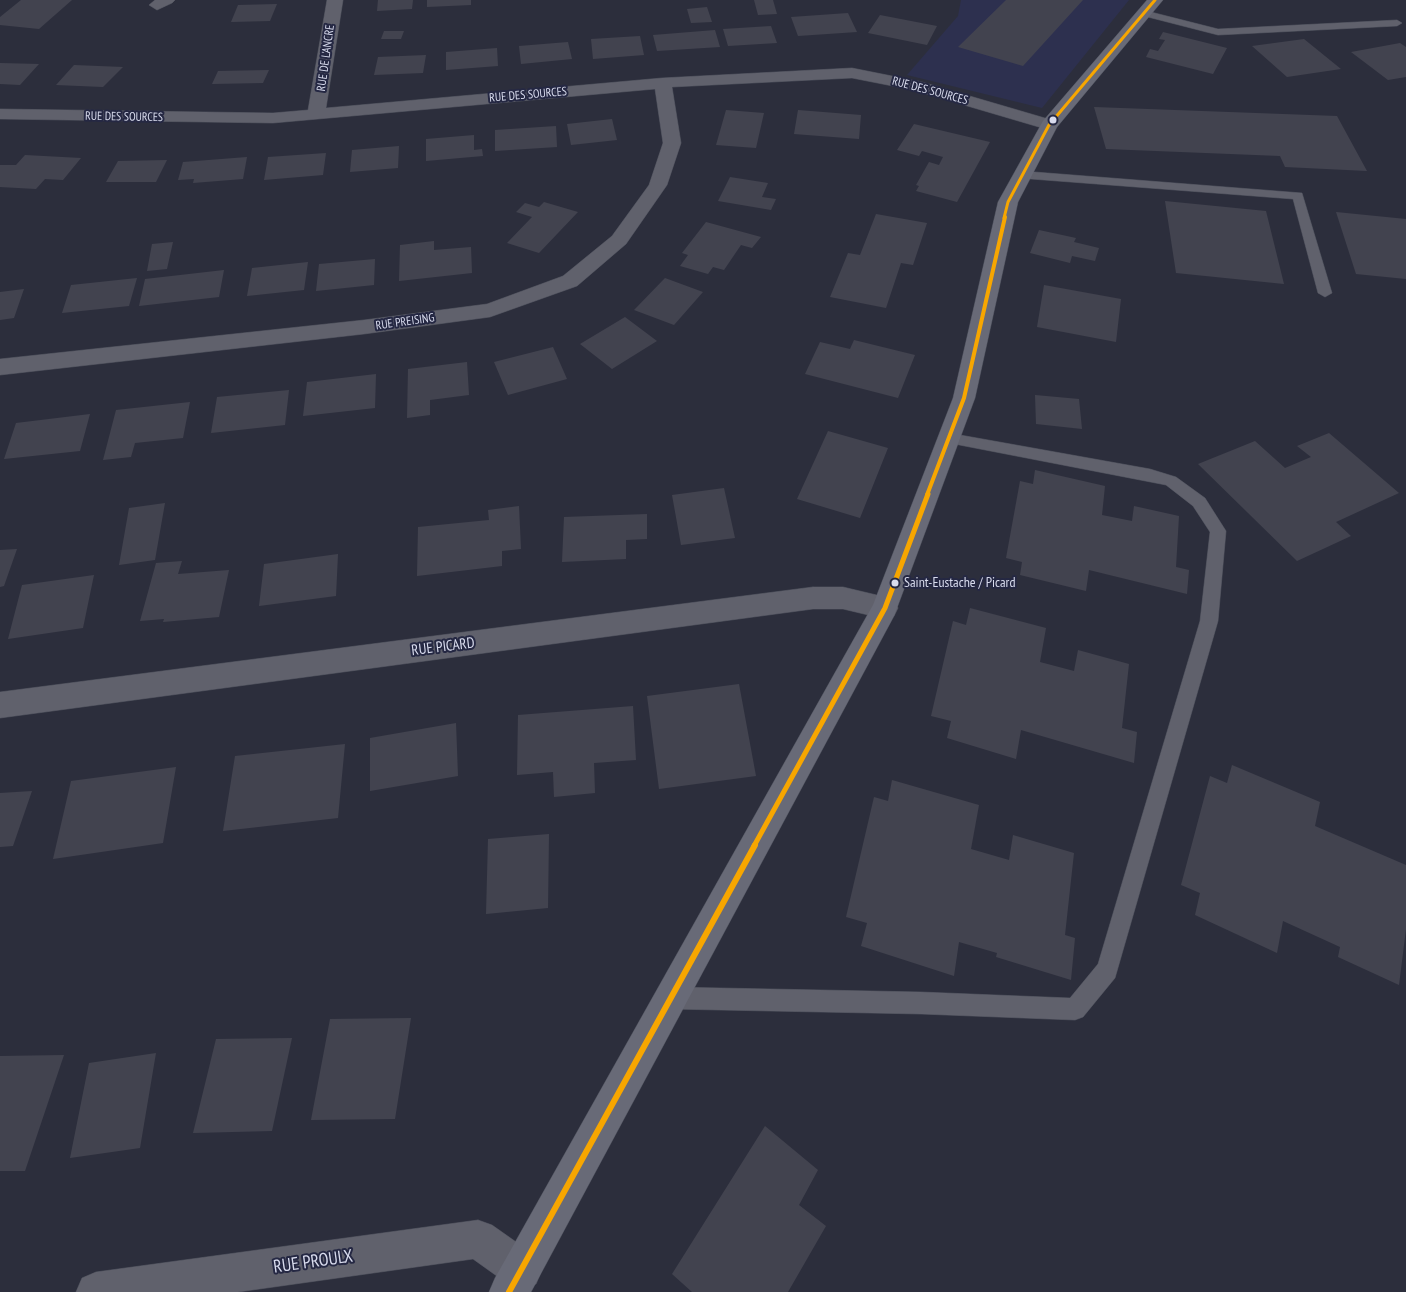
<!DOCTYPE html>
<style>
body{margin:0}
canvas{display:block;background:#2c2e3c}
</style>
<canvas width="1406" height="1292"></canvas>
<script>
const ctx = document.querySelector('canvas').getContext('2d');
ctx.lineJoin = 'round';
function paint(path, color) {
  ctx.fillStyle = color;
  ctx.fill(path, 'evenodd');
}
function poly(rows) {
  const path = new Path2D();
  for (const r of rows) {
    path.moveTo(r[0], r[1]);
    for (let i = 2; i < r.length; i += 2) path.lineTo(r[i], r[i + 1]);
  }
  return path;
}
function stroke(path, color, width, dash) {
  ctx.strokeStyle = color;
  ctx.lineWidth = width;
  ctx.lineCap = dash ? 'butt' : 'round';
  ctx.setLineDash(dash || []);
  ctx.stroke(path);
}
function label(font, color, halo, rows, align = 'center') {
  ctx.font = font + ' "PT Sans Narrow",sans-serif';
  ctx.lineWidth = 4;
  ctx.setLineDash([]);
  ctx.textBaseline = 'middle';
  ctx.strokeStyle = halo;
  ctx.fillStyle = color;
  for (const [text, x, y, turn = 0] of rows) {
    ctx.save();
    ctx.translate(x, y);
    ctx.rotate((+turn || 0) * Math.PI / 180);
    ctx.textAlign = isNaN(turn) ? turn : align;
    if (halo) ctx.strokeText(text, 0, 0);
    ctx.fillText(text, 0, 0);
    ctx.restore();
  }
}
paint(poly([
 [961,0,1129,0,1042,108,907,75,958,16]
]), '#2d304f');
paint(poly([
 [21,0,72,0,39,29,0,25,0,17],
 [378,0,413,0,412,9,377,11],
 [427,0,471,0,471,5,427,7],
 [754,0,773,0,777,14,758,15],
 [1006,0,1083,0,1023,66,958,47],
 [277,4,270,21,231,22,238,5],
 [707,7,712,22,691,23,687,9],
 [848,13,857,32,798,36,791,17],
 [880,15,937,26,927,45,868,33],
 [771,26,777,43,728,46,723,29],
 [715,30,720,47,657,51,653,35],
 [384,31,404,31,401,39,381,39],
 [1163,32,1227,48,1213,74,1146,57,1150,49,1158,51,1165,40,1159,39],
 [640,36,644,55,593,59,591,39],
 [1304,39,1341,69,1287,77,1252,46],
 [568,42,572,59,521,64,519,46],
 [1400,43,1406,47,1406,77,1388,80,1351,52],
 [497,48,498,66,446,70,446,52],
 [426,55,423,73,374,75,378,57],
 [0,63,39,64,20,85,0,84],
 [74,65,123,67,103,87,56,85],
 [269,70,263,83,212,84,218,71],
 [1094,107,1337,116,1367,171,1285,167,1280,156,1106,149],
 [726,110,764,113,756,148,716,145],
 [798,110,861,115,859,139,794,134],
 [612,119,617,140,571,145,567,124],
 [914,124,990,142,957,202,916,191,919,186,916,185,929,162,939,165,943,157,922,151,919,156,897,150],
 [556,126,557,147,495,151,495,130],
 [474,135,474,150,482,149,483,156,426,161,426,139],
 [399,146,398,168,350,172,352,150],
 [326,153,323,175,264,180,268,157],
 [25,155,81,158,63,180,45,179,36,189,0,187,0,165,16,165],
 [247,157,243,179,193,183,194,179,178,180,183,162],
 [167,160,156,182,106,182,118,161],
 [730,177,768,183,762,197,776,199,771,210,718,201],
 [1165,201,1266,211,1284,284,1176,273],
 [544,202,578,212,539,253,507,243,532,217,516,212,525,203,539,207],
 [1336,212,1406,219,1406,279,1356,274],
 [876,214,927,223,913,265,901,263,886,308,830,297,848,253,860,255],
 [706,222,761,237,752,248,741,245,724,270,713,267,708,274,680,266,688,255,682,253],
 [1039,230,1076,238,1074,242,1099,248,1095,261,1072,256,1070,263,1030,253],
 [434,241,434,250,471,247,472,273,399,281,400,245],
 [173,242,167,269,147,271,152,244],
 [375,259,374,285,316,291,319,264],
 [308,262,304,290,247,296,252,268],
 [224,270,219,297,139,306,145,279],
 [137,278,129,306,62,313,71,285],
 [665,278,703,292,674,325,634,310],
 [1044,285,1121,299,1116,342,1037,327],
 [24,289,14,318,0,320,0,292],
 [625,317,657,341,612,369,580,344],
 [854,340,915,355,898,398,805,374,820,342,850,349],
 [553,347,567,379,508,395,494,362],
 [467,362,469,395,430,400,430,415,407,418,408,369],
 [376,374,375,408,303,416,307,382],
 [289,390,285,425,211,433,217,397],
 [1035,395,1079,399,1082,429,1036,424],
 [190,402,183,438,135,443,131,457,103,460,116,410],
 [90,414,80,451,4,459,16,423],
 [828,431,888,448,860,518,797,499],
 [1329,433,1399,493,1336,522,1351,536,1297,561,1198,464,1255,441,1285,468,1311,457,1297,446],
 [1035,470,1105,486,1102,515,1132,521,1134,506,1179,516,1176,567,1189,570,1187,594,1089,570,1086,591,1020,575,1022,562,1006,558,1020,481,1033,484],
 [724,488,735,538,681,545,672,495],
 [165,503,155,560,119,565,129,508],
 [519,506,521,549,502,551,502,566,417,576,418,527,489,520,488,510],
 [647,514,647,539,626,540,626,559,562,562,564,517],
 [17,549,4,586,0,587,0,550],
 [338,554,336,596,259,606,264,564],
 [182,561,178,574,229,570,219,617,163,622,164,619,140,621,156,563],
 [94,575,83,628,8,639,22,585],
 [970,608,1046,628,1040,662,1074,671,1078,650,1129,664,1122,728,1137,732,1134,763,1021,730,1016,759,947,738,951,721,931,716,953,621,966,625],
 [739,684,756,776,659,789,647,696],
 [633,706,636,760,594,763,595,793,554,797,553,772,517,775,518,715],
 [456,723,458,776,370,791,370,738],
 [345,744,338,818,223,831,235,756],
 [1232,765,1320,802,1315,826,1406,865,1406,929,1399,985,1338,957,1340,947,1283,921,1277,953,1195,915,1200,893,1181,885,1210,776,1227,783],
 [176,767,163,843,53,859,71,781],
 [892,780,979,805,971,849,1009,860,1013,835,1074,853,1065,935,1075,938,1071,980,996,957,997,953,959,942,954,976,861,946,867,923,846,917,874,797,888,801],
 [32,791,13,846,0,847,0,793],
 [549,834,548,908,486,914,488,839],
 [411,1018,395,1119,311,1120,330,1019],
 [292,1038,272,1131,193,1133,216,1039],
 [156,1053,140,1148,70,1158,89,1063],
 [64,1055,25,1171,0,1171,0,1056],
 [765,1126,818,1170,799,1205,826,1226,788,1292,692,1292,672,1274]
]), '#42434f');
const lane = poly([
 [1143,10,1218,29,1397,20,1402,23,1397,26,1218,35,1140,15,1140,11,1143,10],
 [1022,171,1302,193,1332,293,1325,297,1318,293,1293,199,1018,178,1016,175,1022,171],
 [949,433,1150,469,1176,477,1205,498,1226,531,1218,621,1115,978,1083,1017,1075,1020,921,1014,670,1009,662,1006,659,998,662,990,670,987,921,992,1070,998,1098,964,1200,621,1210,532,1193,506,1166,485,944,442,942,438,944,434,949,433]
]);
const street = poly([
 [155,0,175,0,172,3,157,10,149,5,155,0],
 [327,0,343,0,326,108,662,78,852,68,922,82,1055,121,1058,125,1055,129,1049,130,913,90,852,78,672,87,681,143,667,185,626,244,577,286,490,317,364,334,0,375,0,359,364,320,487,304,563,276,612,236,649,185,663,143,655,89,273,123,0,119,0,109,273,113,308,110,327,0],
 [813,587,843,587,885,597,894,600,898,608,894,616,885,619,843,609,813,609,0,718,0,692,813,587],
 [478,1220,492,1225,536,1256,542,1270,536,1284,522,1290,508,1284,473,1259,238,1292,76,1292,82,1278,96,1272,478,1220]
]);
const secondary = poly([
 [1147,0,1163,0,1057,127,1018,202,975,398,894,616,531,1292,489,1292,495,1278,873,605,953,398,998,202,1043,121,1147,0]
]);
stroke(lane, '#484b57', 1);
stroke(street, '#484b57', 1);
stroke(secondary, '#484b57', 1);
paint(lane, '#60616c');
paint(street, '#60616c');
paint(secondary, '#686a77');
stroke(poly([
 [1004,218,1008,202,1049,125,1155,0]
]), '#f7a600', 3);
stroke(poly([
 [927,495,964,398,1005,217]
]), '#f7a600', 4);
stroke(poly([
 [754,846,885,608,928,494]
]), '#f7a600', 5);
stroke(poly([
 [509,1292,755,845]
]), '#f7a600', 6);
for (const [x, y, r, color] of [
 [1053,120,4.5,"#d8dbed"],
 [895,583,4.5,"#d8dbed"]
]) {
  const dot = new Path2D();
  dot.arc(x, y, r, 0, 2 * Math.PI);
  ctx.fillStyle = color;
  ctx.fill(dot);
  stroke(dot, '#252843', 2);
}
label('12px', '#d8dbed', '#252843', [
 ["RUE DE L'ANCRE",326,58,-82],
 ["RUE DES SOURCES",930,91,15],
 ["RUE DES SOURCES",528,95,-5],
 ["RUE DES SOURCES",124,117,1],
 ["RUE PREISING",405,322,-8]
]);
label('14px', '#d8dbed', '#252843', [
 ["Saint-Eustache / Picard",904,583]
], 'left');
label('15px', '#d8dbed', '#252843', [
 ["RUE PICARD",443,647,-7]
]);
label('18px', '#d8dbed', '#252843', [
 ["RUE PROULX",313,1262,-8]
]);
</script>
